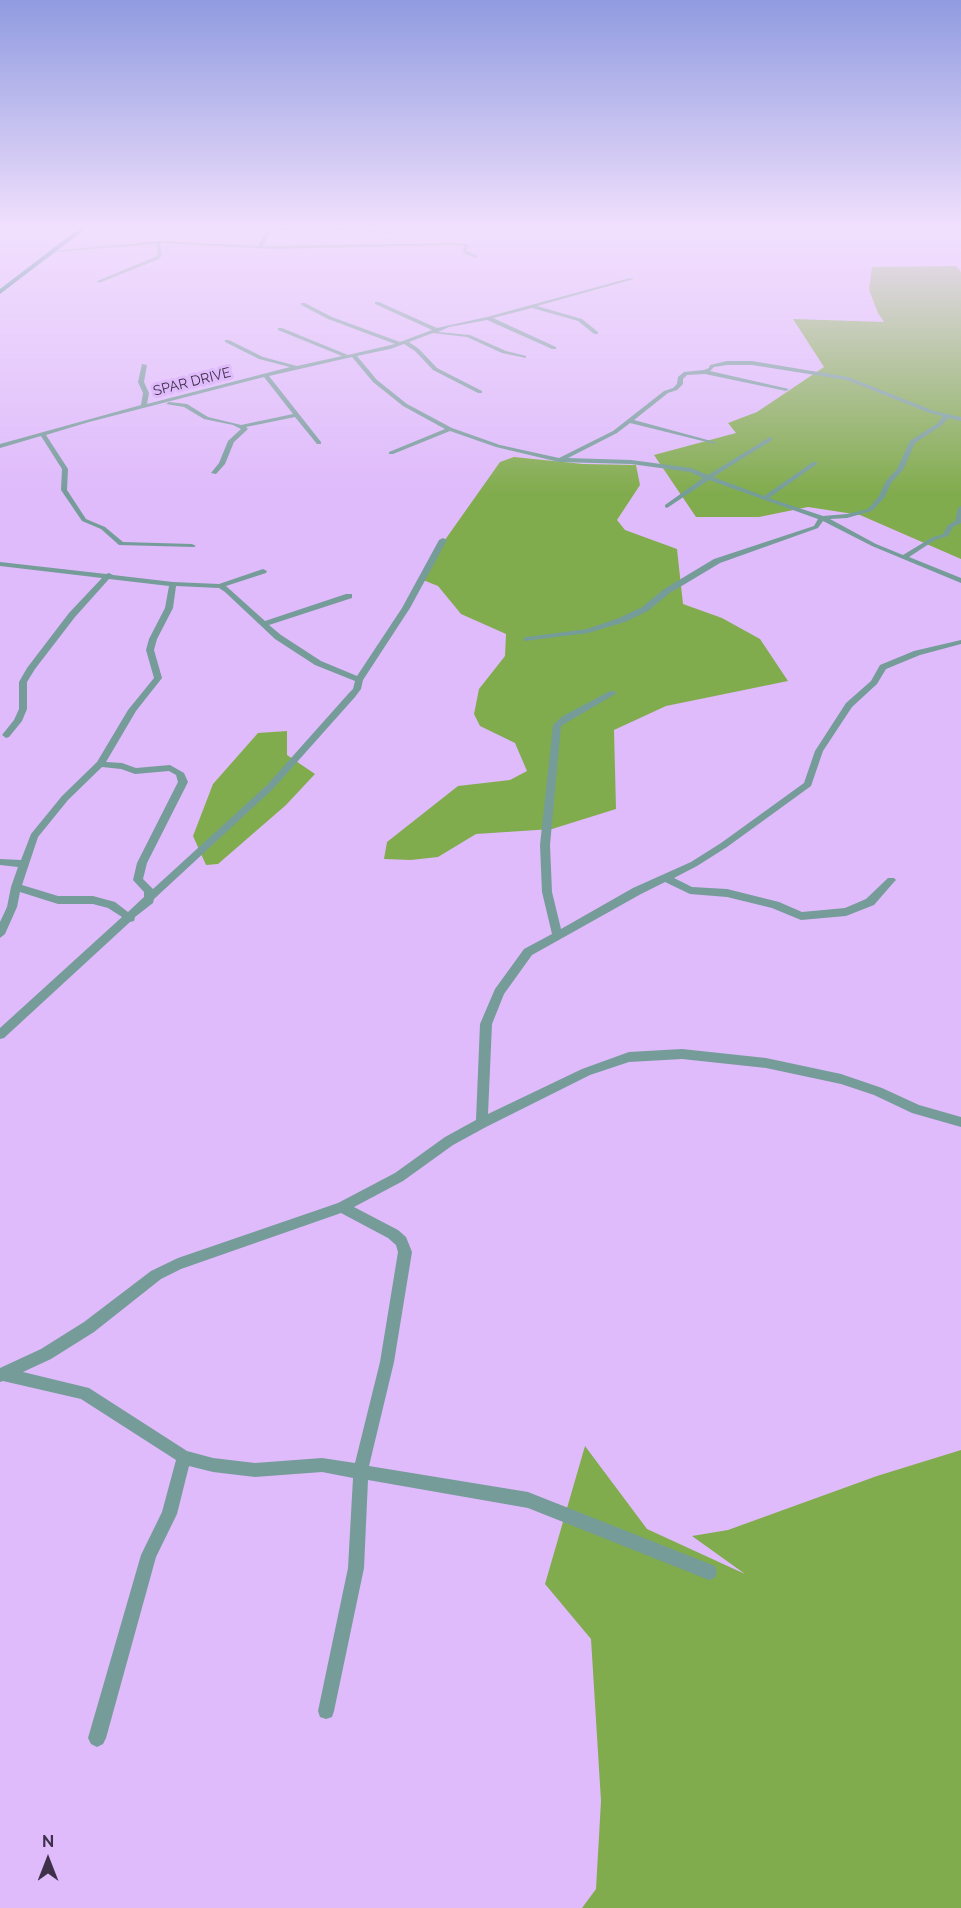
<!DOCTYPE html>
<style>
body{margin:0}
#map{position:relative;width:961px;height:1908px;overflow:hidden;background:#dfbbfb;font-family:Raleway,sans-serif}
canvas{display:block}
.north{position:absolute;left:18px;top:1830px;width:60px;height:60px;-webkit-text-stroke:4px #dfbbfb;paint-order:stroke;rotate:0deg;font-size:16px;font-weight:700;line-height:24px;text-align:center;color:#3f304a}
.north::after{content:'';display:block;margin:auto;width:21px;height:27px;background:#3f304a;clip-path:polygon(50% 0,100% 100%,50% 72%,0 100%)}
</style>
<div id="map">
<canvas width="961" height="1908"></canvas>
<div class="north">N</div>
</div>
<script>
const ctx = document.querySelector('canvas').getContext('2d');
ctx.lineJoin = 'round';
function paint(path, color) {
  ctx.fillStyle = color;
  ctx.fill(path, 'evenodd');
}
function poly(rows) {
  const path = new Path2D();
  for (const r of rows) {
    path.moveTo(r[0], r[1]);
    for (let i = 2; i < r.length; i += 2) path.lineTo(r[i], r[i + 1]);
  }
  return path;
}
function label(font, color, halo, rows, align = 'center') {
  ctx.font = font + ' Raleway,sans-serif';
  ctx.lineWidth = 6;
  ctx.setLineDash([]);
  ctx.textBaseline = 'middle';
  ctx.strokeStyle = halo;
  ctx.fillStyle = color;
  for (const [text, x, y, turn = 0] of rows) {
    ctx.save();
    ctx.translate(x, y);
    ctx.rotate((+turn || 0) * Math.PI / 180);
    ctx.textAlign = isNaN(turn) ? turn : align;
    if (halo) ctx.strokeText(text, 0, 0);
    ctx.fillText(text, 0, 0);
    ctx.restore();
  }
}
paint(poly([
 [956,266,961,272,961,559,860,515,808,507,759,517,696,517,654,455,736,433,728,423,757,412,824,367,793,319,884,322,878,313,869,290,872,267],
 [514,457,583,464,636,465,640,485,617,520,625,530,677,549,683,604,722,618,760,639,788,681,666,706,614,730,616,809,552,829,476,834,438,857,411,860,384,859,387,842,458,786,510,780,527,771,515,743,480,726,474,714,479,689,505,656,506,634,461,614,438,586,423,580,423,571,500,462],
 [287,731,287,755,315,774,286,805,218,864,206,865,193,836,213,784,258,733],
 [585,1446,647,1529,745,1574,692,1536,728,1530,877,1476,961,1450,961,1908,582,1908,596,1889,601,1801,591,1639,545,1584]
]), '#81ac4d');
paint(poly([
 [325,227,389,231,498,229,500,230,389,233,325,230,320,231,271,230,263,246,457,243,468,244,467,251,478,256,476,258,463,253,464,246,457,245,274,249,160,243,162,255,159,259,99,283,97,281,155,257,158,255,156,244,55,252,53,251,158,241,258,246,267,228,320,229,325,227],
 [630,278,634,279,537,306,582,319,598,332,598,334,594,334,578,321,532,308,493,318,556,347,556,349,552,349,487,320,449,327,438,332,470,335,506,351,526,356,526,358,502,353,467,337,433,333,409,342,419,349,437,368,482,391,482,393,478,393,433,370,415,351,404,344,390,349,357,356,377,380,407,404,452,428,500,445,559,458,613,431,664,391,673,388,677,384,678,377,684,372,704,370,709,368,710,365,727,361,752,361,848,377,934,411,961,417,961,421,948,418,942,425,915,443,903,470,891,483,885,497,872,511,847,518,830,519,876,544,903,555,931,538,943,534,948,525,955,521,958,508,961,506,961,523,953,527,948,536,935,540,909,557,961,578,961,583,872,546,823,521,818,528,720,563,670,593,648,611,625,622,588,633,524,641,524,637,527,637,587,629,619,618,642,607,664,589,714,559,814,526,818,519,709,480,667,508,665,507,665,505,703,478,690,472,631,464,559,462,496,447,450,431,393,454,389,454,389,452,445,429,403,406,373,382,352,357,269,376,321,442,321,444,317,444,295,417,246,427,248,429,234,442,225,464,216,474,211,473,219,463,228,441,241,429,233,425,204,419,184,407,166,404,169,402,187,404,208,417,241,425,293,414,264,377,89,422,46,435,68,469,67,490,86,519,105,527,123,542,192,544,196,546,194,547,119,545,101,529,82,521,61,490,62,469,41,436,0,448,0,444,141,405,143,393,138,382,142,364,147,365,144,382,149,393,147,404,290,367,259,359,225,342,225,340,229,340,263,357,297,366,342,356,278,330,278,328,282,328,348,355,395,344,328,319,301,305,301,303,305,303,332,317,400,342,432,330,375,304,375,302,379,302,437,328,487,317,630,278],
 [727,365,752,365,847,380,930,413,943,416,938,423,910,441,897,469,886,481,879,496,868,509,847,514,823,516,769,498,817,464,817,462,813,462,764,496,713,477,772,440,772,438,770,437,708,475,691,468,631,460,568,458,617,433,630,423,715,444,715,442,634,420,668,393,677,390,683,384,683,379,687,375,705,374,786,391,789,389,710,371,714,367,727,365],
 [443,538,447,540,410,608,363,680,361,689,355,697,273,789,154,899,153,903,135,917,134,921,130,922,4,1038,0,1039,0,1028,122,917,108,908,93,904,58,904,20,892,17,907,5,934,0,938,0,922,7,907,11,887,18,867,0,865,0,859,21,860,31,834,62,796,97,762,128,710,154,678,146,650,149,639,165,608,169,586,109,579,75,617,35,669,27,682,27,709,22,721,9,737,6,738,2,735,14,720,19,709,19,682,27,668,69,613,102,578,0,566,0,562,106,574,109,573,113,575,173,582,219,584,263,569,267,571,266,573,226,586,265,621,346,594,352,594,352,598,269,625,281,635,321,661,357,676,402,608,439,540,443,538],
 [176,586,219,588,225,592,275,639,315,665,355,681,353,689,349,693,267,785,153,889,143,879,147,863,188,782,184,773,170,765,136,768,122,763,106,762,136,711,162,678,154,650,157,639,173,608,176,586],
 [102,767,121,769,135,774,169,771,176,775,178,782,137,863,133,880,144,892,144,897,128,912,115,902,93,896,58,896,22,885,38,837,68,800,102,767],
 [961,640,961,644,920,655,886,669,877,684,852,707,823,751,811,786,727,847,697,866,674,878,692,887,727,889,779,902,802,912,845,908,866,899,888,878,894,878,896,880,894,882,874,905,846,916,801,920,772,908,727,897,690,894,665,882,641,894,532,955,504,994,492,1024,488,1114,582,1069,629,1052,682,1049,766,1058,841,1074,882,1088,919,1105,961,1117,961,1127,912,1113,874,1095,841,1084,766,1068,682,1059,629,1062,590,1075,486,1127,453,1145,403,1181,354,1207,398,1230,406,1237,412,1252,394,1362,369,1466,528,1492,715,1566,717,1572,715,1578,709,1580,528,1508,368,1480,364,1568,334,1711,332,1717,326,1719,320,1717,318,1711,348,1568,353,1478,322,1472,255,1477,213,1472,189,1466,177,1514,156,1557,106,1738,103,1744,97,1747,91,1744,88,1738,141,1555,162,1512,176,1460,81,1399,3,1381,0,1382,0,1368,41,1349,84,1322,151,1271,178,1258,338,1203,395,1173,445,1137,476,1120,480,1024,495,989,524,949,552,934,542,892,540,845,553,725,563,716,610,691,613,691,617,693,561,726,550,845,552,892,561,929,633,888,691,862,721,843,804,783,815,751,846,703,871,681,880,665,914,651,961,640],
 [341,1213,388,1238,396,1245,398,1252,380,1362,355,1463,322,1458,255,1463,213,1458,187,1451,89,1388,23,1372,51,1359,94,1332,161,1279,181,1269,341,1213]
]), '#759c99');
paint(poly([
 [81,227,88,227,0,294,0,289,81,227]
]), '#15726e');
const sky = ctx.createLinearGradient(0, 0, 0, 494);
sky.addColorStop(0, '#909be0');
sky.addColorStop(0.46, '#f1e0fd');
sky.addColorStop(1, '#f1e0fd00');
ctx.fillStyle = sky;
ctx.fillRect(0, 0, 961, 494);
label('14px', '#3f304a', '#dfbbfb', [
 ["SPAR DRIVE",192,382,-14]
]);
</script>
